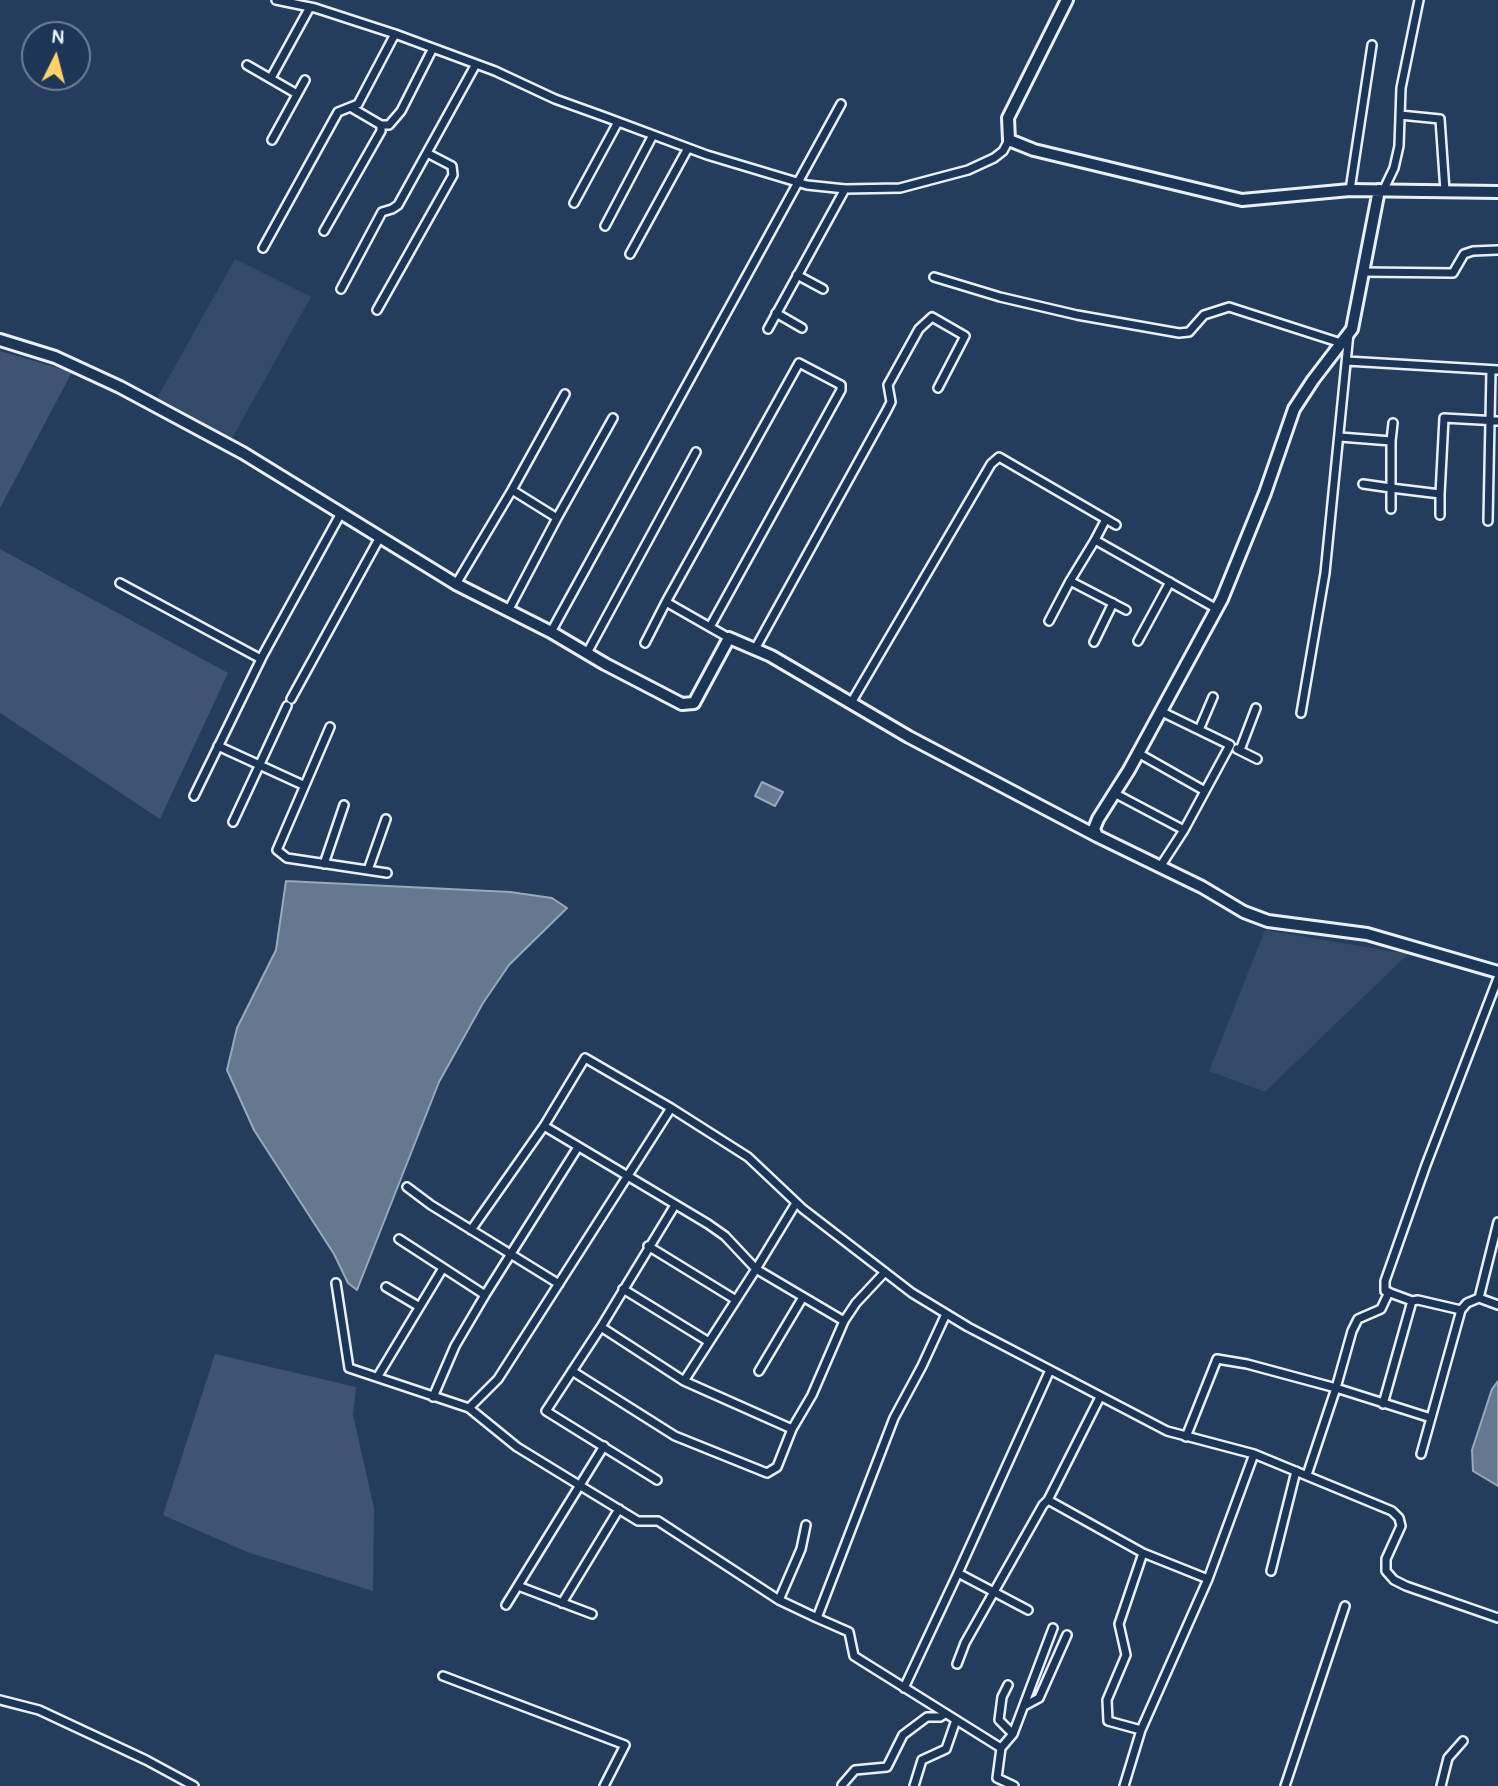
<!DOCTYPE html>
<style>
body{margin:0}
#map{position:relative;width:1498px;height:1786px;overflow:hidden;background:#253d5d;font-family:Pangolin,sans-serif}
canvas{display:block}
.north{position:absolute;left:21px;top:21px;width:70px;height:70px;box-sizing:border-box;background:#1d3557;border:2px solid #6e8097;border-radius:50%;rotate:6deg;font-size:19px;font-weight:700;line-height:28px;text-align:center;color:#e8f1f8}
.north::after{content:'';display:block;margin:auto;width:24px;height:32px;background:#ffd166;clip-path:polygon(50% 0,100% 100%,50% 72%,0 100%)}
</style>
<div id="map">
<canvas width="1498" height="1786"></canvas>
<div class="north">N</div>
</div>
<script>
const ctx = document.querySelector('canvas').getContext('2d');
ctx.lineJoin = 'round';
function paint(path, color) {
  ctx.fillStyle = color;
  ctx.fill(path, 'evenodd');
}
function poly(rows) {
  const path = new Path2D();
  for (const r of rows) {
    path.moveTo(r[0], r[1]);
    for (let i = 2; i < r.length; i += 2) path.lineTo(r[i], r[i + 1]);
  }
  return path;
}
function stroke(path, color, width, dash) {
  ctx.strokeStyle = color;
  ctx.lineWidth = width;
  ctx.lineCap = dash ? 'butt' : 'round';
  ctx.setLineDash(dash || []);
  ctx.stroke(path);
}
paint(poly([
 [235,259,311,297,231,440,156,400],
 [1265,930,1408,954,1265,1092,1209,1071]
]), '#334a68');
paint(poly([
 [0,351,72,372,0,508],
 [0,549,228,673,160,819,0,713],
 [215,1354,356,1387,353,1415,374,1508,373,1591,247,1552,163,1515]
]), '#3e5472');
const water = poly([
 [762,782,783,792,775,806,755,796,762,782],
 [286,881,510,892,552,898,567,908,509,965,483,1003,439,1082,357,1290,348,1283,334,1254,254,1130,227,1070,237,1028,276,950,286,881],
 [1498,1381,1498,1486,1473,1471,1472,1450,1492,1389,1498,1381]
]);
paint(water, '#657890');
stroke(water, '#99a8ba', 2);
const street = poly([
 [276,0,315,8,395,34,495,71,555,99,605,117,707,155,807,185,845,189,900,188,968,170,994,158,1003,151,1009,140],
 [247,65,297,94],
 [271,78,310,7],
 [1400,115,1440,119,1445,191],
 [381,125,389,125,401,111,433,48],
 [272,140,305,80],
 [1350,190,1372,45],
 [1383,191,1394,168,1399,146,1401,88,1419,0],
 [574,203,618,122],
 [605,226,653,135],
 [324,231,381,131,381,125,352,108],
 [263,248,338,112,358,104,395,34],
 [630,254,688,148],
 [1363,272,1453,273,1464,254,1473,251,1498,250],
 [797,275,823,289],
 [934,277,1000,297,1077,315,1179,333,1189,332,1204,315,1229,307,1341,343],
 [341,289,382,212,392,209,398,205,476,64],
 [377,310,453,175,452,166,427,153],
 [776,313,802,328],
 [768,329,845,189],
 [1347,361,1498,370],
 [1340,437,1391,441,1391,488,1363,484],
 [1391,441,1393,423],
 [512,490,557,518],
 [1391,509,1391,488,1440,494,1444,418,1498,421],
 [1440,515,1440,494],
 [1488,521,1491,370],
 [1095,540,1106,519],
 [120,583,261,659],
 [456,584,512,490,565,394],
 [1126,610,1070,581,1095,540,1217,609],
 [508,611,557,518,613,418],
 [1049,621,1070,581],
 [710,627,841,390,841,385,799,363,666,602,729,638],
 [551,632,841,104],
 [1138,641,1170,582],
 [1094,642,1113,603],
 [645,643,666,602],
 [755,649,887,410,891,402,888,385,919,329,932,317,965,336,938,388],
 [587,653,696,452],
 [291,699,380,537],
 [851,703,991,464,999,457,1116,525],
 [1160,711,1230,745,1184,830],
 [1301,713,1325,573,1349,333],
 [330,727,277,850,287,858,387,873],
 [1199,730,1213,697],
 [218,746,303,785],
 [1237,749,1257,759],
 [1240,750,1256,708],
 [1138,753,1205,791],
 [1114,793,1184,830,1160,867],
 [194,796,263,655,341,513],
 [233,822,287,706],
 [324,864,344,805],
 [368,870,386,819],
 [544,1126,708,1224,725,1236,756,1269,796,1203],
 [407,1187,431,1205,559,1284],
 [471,1230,544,1126,585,1058,671,1108],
 [399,1239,485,1295],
 [648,1246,736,1300],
 [336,1283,349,1368,469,1408,517,1447,579,1485,638,1521,658,1521,779,1600,817,1618],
 [386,1287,418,1306],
 [623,1289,709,1342],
 [1479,1298,1498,1222],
 [1461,1310,1418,1300,1412,1301,1385,1291,1385,1281,1426,1165,1498,978],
 [946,1314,922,1366,894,1418,817,1618,849,1632,854,1656,1001,1748,997,1778,1014,1786],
 [601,1327,684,1381,756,1269,844,1321,856,1303,885,1272],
 [572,1371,675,1436,767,1473,777,1467,792,1429,812,1395,844,1321],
 [759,1371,803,1297],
 [378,1376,443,1268],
 [684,1381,792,1429],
 [433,1397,455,1346,485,1295,578,1147],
 [1383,1404,1412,1301],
 [469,1408,498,1379,671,1108,748,1157,803,1209,912,1293,968,1327,1167,1431,1254,1454,1392,1511,1399,1518,1401,1526,1386,1559,1386,1571,1394,1580,1406,1586,1498,1618],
 [1186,1437,1217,1359,1247,1364,1336,1388,1431,1418,1461,1310,1467,1303,1479,1298,1498,1305],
 [1421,1454,1431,1418],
 [1307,1475,1336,1388,1352,1331,1358,1319,1381,1309,1389,1292],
 [657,1480,546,1411,601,1327,675,1205],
 [1048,1500,1143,1553,1119,1624,1126,1655,1107,1700,1108,1721,1141,1730,1208,1579,1254,1454],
 [1143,1553,1208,1579],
 [1271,1571,1296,1471],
 [518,1586,592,1614],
 [779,1600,801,1549,806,1525],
 [562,1603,619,1509],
 [506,1605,604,1446],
 [1028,1610,958,1573,1050,1370],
 [957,1664,965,1643,1043,1505,1048,1500,1100,1397],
 [443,1676,625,1745,604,1786],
 [1008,1685,1002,1697,999,1720,1013,1734],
 [904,1688,958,1573],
 [0,1700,39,1710,146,1760,194,1786],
 [1026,1705,1039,1698,1067,1635],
 [1001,1748,1013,1734,1053,1628],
 [842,1785,855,1770,887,1767,903,1735,927,1717,940,1717,945,1714],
 [914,1786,922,1760,946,1749,956,1720],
 [1124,1786,1141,1730],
 [1285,1786,1345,1606],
 [1441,1786,1448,1758,1463,1741]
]);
const secondary = poly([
 [1067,0,1008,118,1009,140,1034,150,1242,200,1350,190,1498,192],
 [1379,190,1352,329,1313,380,1294,409,1265,493,1222,599,1129,770,1098,819,1094,829,1097,836,1202,887,1244,912,1268,921,1367,934,1498,972],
 [0,340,55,357,120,387,243,453,456,584,551,632,605,664,682,704,694,703,729,638,771,656,909,737,1097,836]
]);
stroke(street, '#e8f1f8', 12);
stroke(secondary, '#e8f1f8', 16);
stroke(street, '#1d3557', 7);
stroke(secondary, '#1d3557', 10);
</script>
